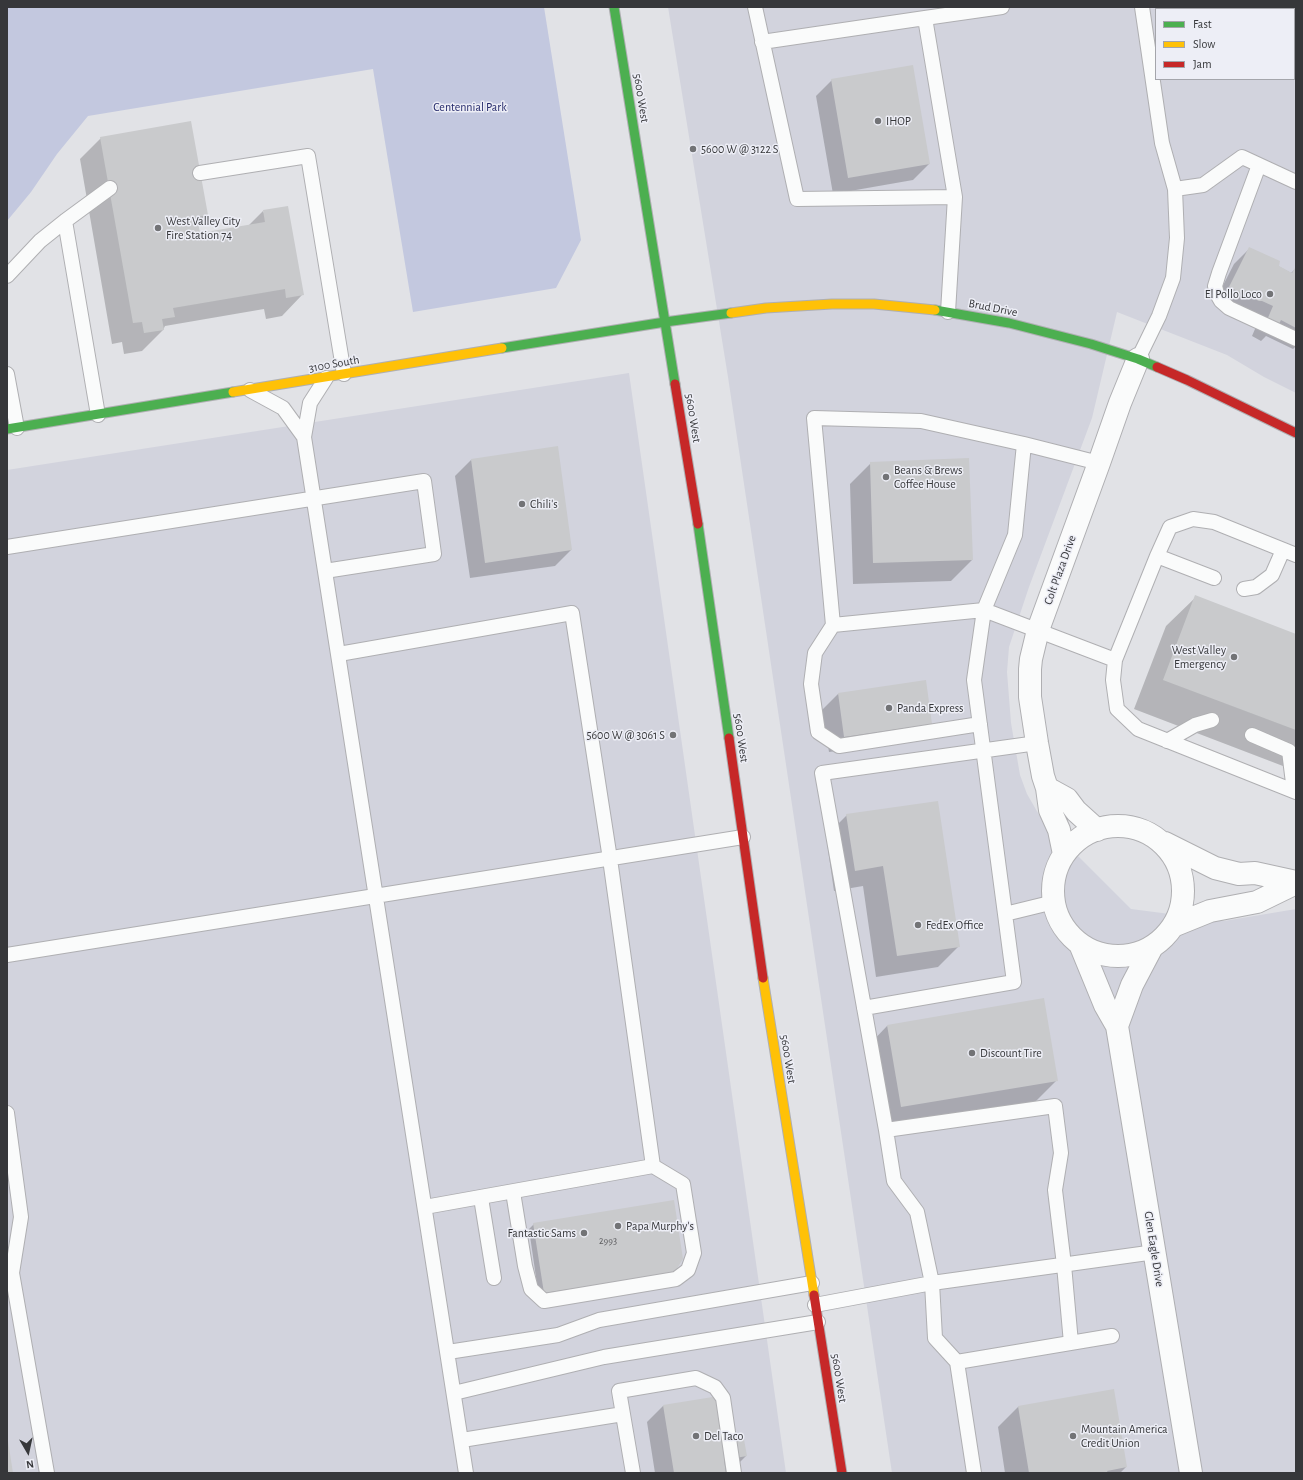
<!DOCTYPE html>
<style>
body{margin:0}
#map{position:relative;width:1303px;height:1480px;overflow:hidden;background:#e1e2e6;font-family:"Alegreya Sans",sans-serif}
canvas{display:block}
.frame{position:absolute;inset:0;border:8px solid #36373a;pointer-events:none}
.legend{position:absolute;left:1155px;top:8px;width:140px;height:72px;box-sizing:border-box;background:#edeef6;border:1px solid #a4a5ab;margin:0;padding:5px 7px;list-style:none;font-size:12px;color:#36373a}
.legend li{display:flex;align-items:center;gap:8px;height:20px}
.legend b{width:20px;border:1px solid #a4a5ab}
.north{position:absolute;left:8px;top:1432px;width:40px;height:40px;-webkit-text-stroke:3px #edeef6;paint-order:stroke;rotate:171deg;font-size:11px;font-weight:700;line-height:16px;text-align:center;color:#36373a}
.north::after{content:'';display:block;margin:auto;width:14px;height:18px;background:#36373a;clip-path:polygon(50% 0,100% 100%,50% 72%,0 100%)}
</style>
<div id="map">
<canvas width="1303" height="1480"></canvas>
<div class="frame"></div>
<ul class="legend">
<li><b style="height:5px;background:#4caf50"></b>Fast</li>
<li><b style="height:5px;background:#ffc107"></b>Slow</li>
<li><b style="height:5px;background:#c62828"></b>Jam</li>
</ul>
<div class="north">N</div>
</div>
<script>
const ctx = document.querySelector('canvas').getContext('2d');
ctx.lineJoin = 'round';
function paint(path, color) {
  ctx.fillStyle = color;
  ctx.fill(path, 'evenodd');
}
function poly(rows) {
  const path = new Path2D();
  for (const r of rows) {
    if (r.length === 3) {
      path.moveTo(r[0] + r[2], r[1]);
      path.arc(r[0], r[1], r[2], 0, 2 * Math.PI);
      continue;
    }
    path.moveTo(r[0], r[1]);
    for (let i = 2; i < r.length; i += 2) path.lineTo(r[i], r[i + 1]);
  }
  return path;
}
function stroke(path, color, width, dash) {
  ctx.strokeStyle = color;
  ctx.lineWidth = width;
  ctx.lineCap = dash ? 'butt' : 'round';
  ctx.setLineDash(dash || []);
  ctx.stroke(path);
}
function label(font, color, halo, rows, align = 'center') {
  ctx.font = font + ' "Alegreya Sans",sans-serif';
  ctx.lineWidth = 3;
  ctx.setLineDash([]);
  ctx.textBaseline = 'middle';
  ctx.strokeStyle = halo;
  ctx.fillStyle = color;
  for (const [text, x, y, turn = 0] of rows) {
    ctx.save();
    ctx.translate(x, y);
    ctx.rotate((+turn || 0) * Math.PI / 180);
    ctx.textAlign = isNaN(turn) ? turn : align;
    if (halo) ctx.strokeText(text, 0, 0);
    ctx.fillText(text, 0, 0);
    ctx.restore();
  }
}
paint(poly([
 [668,7,1296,7,1296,393,1264,377,1227,355,1117,312,1092,418,1029,587,1009,647,1007,672,1011,723,1020,775,1027,794,1042,820,1131,909,1224,921,1296,909,1296,1473,892,1473,728,377],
 [1156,9,1294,9,1294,79,1156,79],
 [629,373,786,1473,7,1473,7,470]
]), '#d2d3dd');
paint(poly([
 [7,7,544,7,581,240,556,288,413,312,373,69,88,116,57,154,31,192,7,221]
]), '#c3c8df');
paint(poly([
 [832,80,929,164,913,180,833,194,816,96],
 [101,138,207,214,197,224,199,235,248,226,263,211,302,295,282,316,266,319,264,309,165,326,163,330,142,351,124,354,122,342,112,344,80,159],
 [1250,248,1278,266,1291,273,1296,268,1296,346,1293,349,1266,336,1261,341,1252,336,1258,322,1243,317,1214,303,1234,264],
 [471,460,571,550,555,566,470,578,455,476],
 [871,463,972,560,951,581,853,584,850,484],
 [1196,597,1296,635,1296,771,1134,709,1166,626],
 [838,694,931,724,915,740,829,752,822,710],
 [847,815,959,946,938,967,876,977,863,886,834,891,826,836],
 [887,1026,1057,1080,1036,1101,880,1127,867,1047],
 [534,1224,673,1272,539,1298,529,1229],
 [718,1397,725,1438,746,1456,730,1472,725,1473,655,1473,647,1422,663,1406],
 [1019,1406,1126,1467,1120,1473,1005,1473,998,1427]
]), '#0003');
paint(poly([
 [913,65,930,164,848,178,831,79],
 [191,121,208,215,197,217,200,233,265,222,263,210,288,206,304,295,286,298,285,289,173,308,175,317,162,319,164,330,144,333,142,322,133,323,100,137],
 [1249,247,1280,261,1279,266,1292,273,1296,266,1296,328,1281,320,1278,326,1267,320,1273,306,1262,301,1259,301,1229,287],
 [558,446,572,550,485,563,471,459],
 [969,458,973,560,873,563,870,462],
 [1195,595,1296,634,1296,730,1163,680],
 [926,680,932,724,844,737,838,693],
 [938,801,960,947,897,956,883,866,855,871,846,814],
 [1044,998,1058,1081,901,1107,887,1025],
 [674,1200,683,1259,674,1273,544,1293,533,1223],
 [1114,1389,1127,1467,1107,1471,1108,1473,1029,1473,1018,1406],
 [719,1396,725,1437,743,1434,747,1456,724,1460,726,1473,674,1473,663,1405],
 [7,1441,8,1441,13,1473,7,1473]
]), '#c9cacc');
const lane = poly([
 [755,7,797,199,955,197,948,312],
 [925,18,1002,7],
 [762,42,925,18,955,197],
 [1259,165,1219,273,1215,286,1217,294,1221,301,1229,308,1296,339],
 [200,173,308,156,344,374],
 [1175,189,1203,185,1242,157,1296,182],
 [65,221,98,415],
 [7,276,40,241,65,221,110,188],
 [1138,359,1159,316,1173,278,1177,238,1175,189,1162,143,1142,7],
 [7,374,17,428],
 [326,378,310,403,304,437,466,1473],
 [250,390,283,408,304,437],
 [1024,444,921,421,814,418,833,625,984,610,1115,660],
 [7,547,424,481,434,554,325,571],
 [1296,555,1214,522,1193,519,1170,527,1157,556,1115,660,1113,680,1117,709,1138,729,1296,792],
 [1157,556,1214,578],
 [1244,589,1256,587,1272,575,1283,550],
 [833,625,815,653,811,684,818,732,839,746,980,724],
 [339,654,572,613,610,859,653,1166,425,1207],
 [1252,735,1289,751,1294,791],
 [1167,741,1195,725,1212,720],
 [1005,914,974,680,984,610,1015,535,1024,444,1099,463],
 [7,955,743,837],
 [864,1008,1014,982,1005,914,1054,902],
 [7,1113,21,1217,12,1273,47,1473],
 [886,1130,822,773,1037,743],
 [513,1192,525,1266,531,1289,544,1301,676,1279,688,1270,694,1253,683,1184,653,1166],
 [481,1198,494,1278],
 [815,1305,932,1283,1155,1252],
 [448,1352,558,1335,599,1320,812,1283],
 [957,1362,1112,1336],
 [454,1393,604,1357,818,1322],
 [462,1440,623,1414],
 [633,1473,619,1391,696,1378,715,1387,723,1398,734,1473],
 [974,1473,957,1362,935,1338,932,1283,917,1212,894,1181,886,1130,1055,1106,1061,1153,1055,1190,1064,1265,1071,1343]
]);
const street = poly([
 [1047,788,1067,799,1076,811,1097,830],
 [1118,891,65],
 [1165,843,1215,868,1239,874,1255,873,1296,882],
 [1064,854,1059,830,1050,810,1047,788,1043,776,1037,743,1030,697,1030,669,1031,659,1038,630,1099,463,1120,403,1138,359],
 [1173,926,1210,911,1257,902,1296,883],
 [1080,944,1105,1005,1117,1026,1191,1473],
 [1117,1026,1132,985,1152,947]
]);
const fast = poly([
 [614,7,675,384],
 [935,310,1009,323,1091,344,1138,359,1157,367],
 [502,348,665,322,731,313],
 [7,429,233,392],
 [698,524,729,738]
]);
const slow = poly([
 [731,313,766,308,832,304,874,304,935,310],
 [233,392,502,348],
 [763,978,814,1295]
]);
const jam = poly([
 [1157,367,1187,380,1296,433],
 [675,384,698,524],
 [729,738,763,978],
 [814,1295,842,1473]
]);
stroke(lane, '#afafb2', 16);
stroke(street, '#afafb2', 24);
stroke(fast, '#afafb2', 11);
stroke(slow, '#afafb2', 11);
stroke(jam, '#afafb2', 11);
stroke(lane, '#fafbfb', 14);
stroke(street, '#fafbfb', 22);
stroke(fast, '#4caf50', 9);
stroke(slow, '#ffc107', 9);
stroke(jam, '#c62828', 9);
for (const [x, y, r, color] of [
 [878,121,4,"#727376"],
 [693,149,4,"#727376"],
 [158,228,4,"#727376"],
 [1270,294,4,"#727376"],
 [886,477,4,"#727376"],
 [522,504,4,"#727376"],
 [1234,657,4,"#727376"],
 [889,708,4,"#727376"],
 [673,735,4,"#727376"],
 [918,925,4,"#727376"],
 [972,1053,4,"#727376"],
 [618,1226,4,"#727376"],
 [584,1233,4,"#727376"],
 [696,1436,4,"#727376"],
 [1073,1436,4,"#727376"]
]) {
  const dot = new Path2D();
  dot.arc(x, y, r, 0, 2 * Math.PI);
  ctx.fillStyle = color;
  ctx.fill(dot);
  stroke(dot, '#edeef6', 1.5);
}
label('10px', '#5c5c5f', null, [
 ["2993",608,1241]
]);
label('12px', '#36373a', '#edeef6', [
 ["5600 West",641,98,81],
 ["Brud Drive",993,308,11],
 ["3100 South",334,364,-10],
 ["5600 West",693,418,81],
 ["Colt Plaza Drive",1060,570,-70],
 ["5600 West",741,738,82],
 ["5600 West",788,1059,81],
 ["Glen Eagle Drive",1154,1249,81],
 ["5600 West",839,1378,81]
]);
label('12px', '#23286a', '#edeef6', [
 ["Centennial Park",470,107]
]);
label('12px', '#36373a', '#edeef6', [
 ["IHOP",886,121],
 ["5600 W @ 3122 S",701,149],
 ["West Valley City",166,221],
 ["Fire Station 74",166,235],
 ["El Pollo Loco",1262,294,"right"],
 ["Beans & Brews",894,470],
 ["Coffee House",894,484],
 ["Chili's",530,504],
 ["West Valley",1226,650,"right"],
 ["Emergency",1226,664,"right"],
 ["Panda Express",897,708],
 ["5600 W @ 3061 S",665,735,"right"],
 ["FedEx Office",926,925],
 ["Discount Tire",980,1053],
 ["Papa Murphy's",626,1226],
 ["Fantastic Sams",576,1233,"right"],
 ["Mountain America",1081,1429],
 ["Credit Union",1081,1443],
 ["Del Taco",704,1436]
], 'left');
</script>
